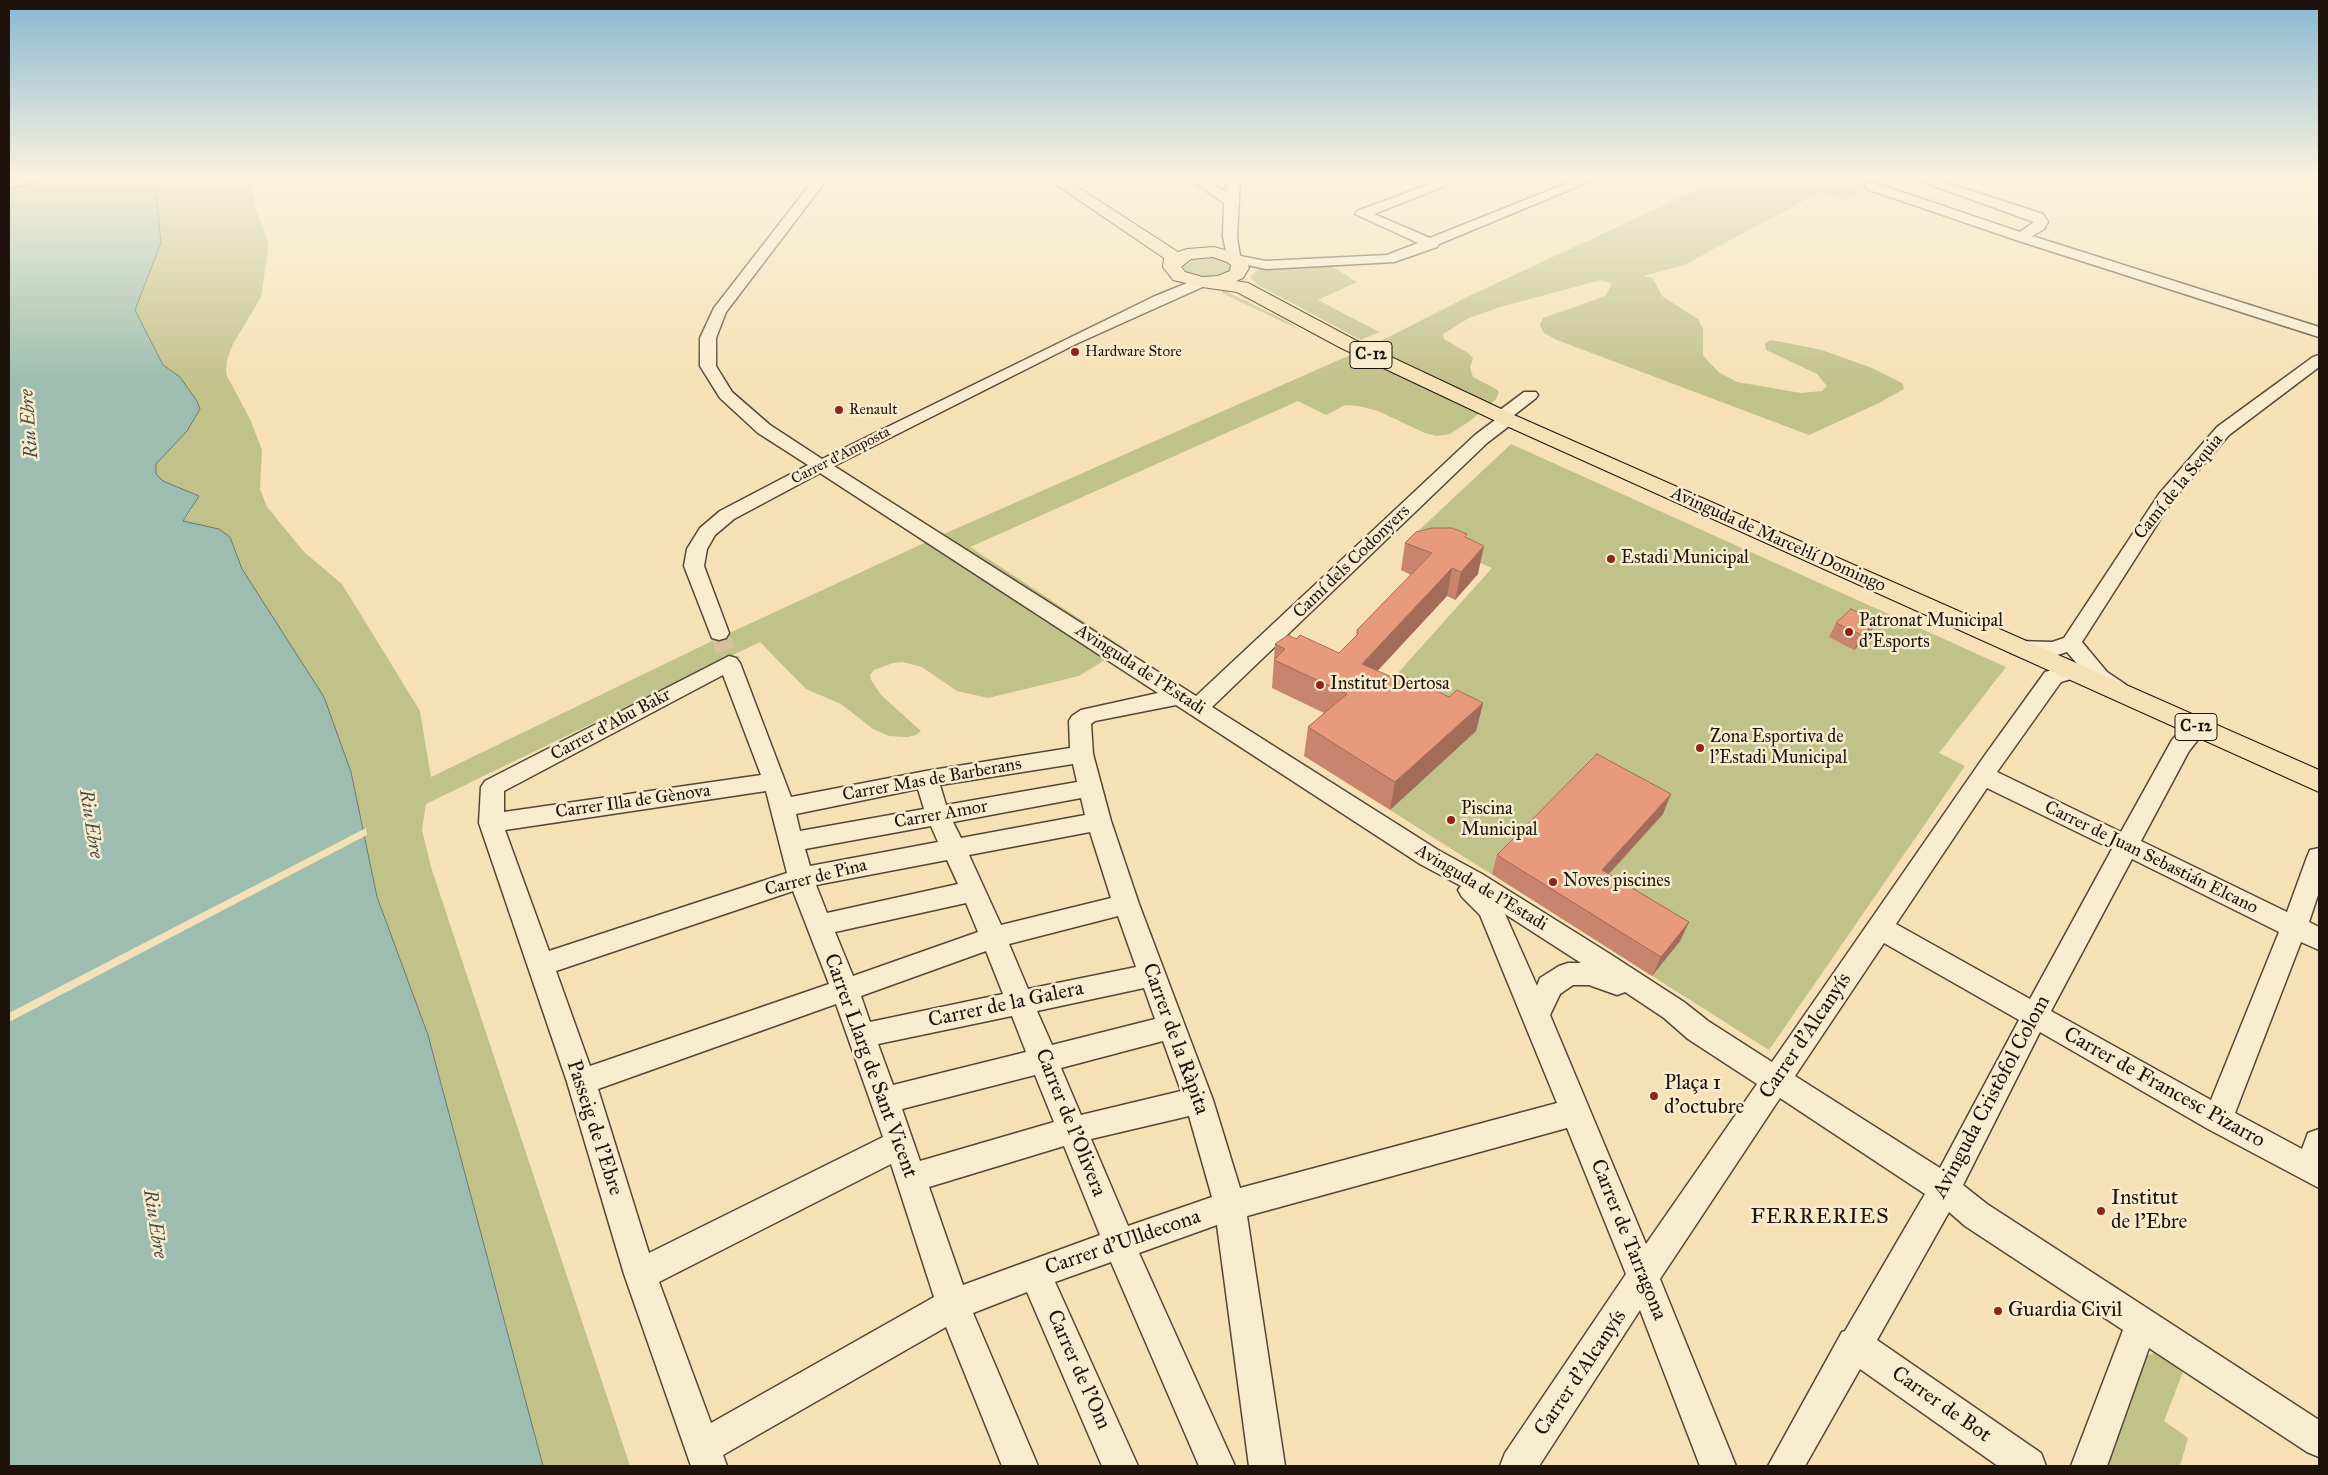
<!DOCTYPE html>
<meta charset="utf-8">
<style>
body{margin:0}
#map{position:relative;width:2328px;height:1475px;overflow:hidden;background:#f5e1b5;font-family:"IM FELL Great Primer",serif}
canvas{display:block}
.frame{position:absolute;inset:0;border:10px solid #1f130d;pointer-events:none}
</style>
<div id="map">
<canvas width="2328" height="1475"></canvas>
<div class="frame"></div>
</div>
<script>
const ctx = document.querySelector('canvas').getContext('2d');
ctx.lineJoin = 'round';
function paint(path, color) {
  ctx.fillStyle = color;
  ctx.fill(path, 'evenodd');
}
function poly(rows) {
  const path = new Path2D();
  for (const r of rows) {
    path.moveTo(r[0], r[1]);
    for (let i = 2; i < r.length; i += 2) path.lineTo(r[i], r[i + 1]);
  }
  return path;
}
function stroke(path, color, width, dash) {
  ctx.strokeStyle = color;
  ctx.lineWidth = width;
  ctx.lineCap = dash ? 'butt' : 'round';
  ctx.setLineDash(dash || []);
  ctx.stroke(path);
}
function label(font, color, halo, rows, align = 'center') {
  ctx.font = font + ' "IM FELL Great Primer",serif';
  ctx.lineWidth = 5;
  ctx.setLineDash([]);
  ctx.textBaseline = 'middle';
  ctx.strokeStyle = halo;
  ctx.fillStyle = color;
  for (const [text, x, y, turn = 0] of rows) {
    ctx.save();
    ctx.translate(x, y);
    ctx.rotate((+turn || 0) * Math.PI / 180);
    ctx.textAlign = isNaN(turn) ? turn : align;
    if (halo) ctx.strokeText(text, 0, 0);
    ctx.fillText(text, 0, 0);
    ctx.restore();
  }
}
paint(poly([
 [151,178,253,178,256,211,268,241,268,251,261,297,232,346,227,360,226,371,227,376,250,419,262,450,260,489,267,507,304,552,342,584,420,711,431,777,710,642,935,538,1373,345,1467,297,1722,178,1891,178,1843,200,1820,192,1684,265,1643,276,1652,278,1655,282,1662,296,1698,319,1703,329,1703,355,1708,361,1720,373,1737,382,1801,393,1822,391,1827,386,1817,374,1766,350,1765,344,1770,340,1783,342,1822,350,1872,368,1902,383,1904,389,1879,403,1809,435,1557,340,1544,333,1540,325,1543,318,1605,296,1610,288,1611,283,1601,280,1500,307,1469,318,1443,334,1444,339,1468,353,1473,358,1470,367,1473,377,1496,389,1499,392,1496,399,1470,421,1450,434,1437,436,1425,433,1378,411,1358,406,1345,405,1326,415,1298,401,970,547,1124,648,1079,676,988,698,957,691,922,667,902,662,893,663,874,670,870,675,871,680,881,695,921,731,916,735,907,737,889,736,873,729,841,704,806,689,760,642,426,804,422,830,431,867,630,1466,543,1466,428,1035,377,897,351,772,242,569,230,537,200,525,183,522,192,509,155,474,156,464,187,431,200,409,197,401,180,377,163,365,134,310,161,243,156,194],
 [1211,256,1227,261,1231,265,1232,270,1228,274,1212,279,1192,277,1181,269,1181,265,1192,258],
 [1328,264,1357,282,1318,300,1379,332,1361,340,1258,285,1250,277,1257,270,1267,267],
 [1223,290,1281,318,1300,330,1222,293],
 [1511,444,2006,667,1939,753,1965,766,1769,1050,1390,810,1426,777,1388,684,1492,568,1414,535],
 [2156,1352,2186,1364,2164,1421,2188,1438,2180,1466,2102,1466,2140,1359]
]), '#c1c18a');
const water = poly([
 [9,178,151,178,153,183,156,194,161,243,135,310,163,365,180,377,197,401,200,409,187,431,156,464,156,474,163,481,199,496,183,521,219,529,230,537,242,569,324,697,351,772,377,897,428,1035,543,1466,9,1466,9,178]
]);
paint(water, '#9cbdb0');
stroke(water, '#6a796f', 1);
paint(poly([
 [366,828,367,835,9,1022,9,1013]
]), '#f5e1b5');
stroke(poly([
 [719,633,729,662]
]), '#d5c29c', 19, [19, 9]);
stroke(poly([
 [728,661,729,663]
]), '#d5c29c', 24, [24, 12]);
const minor = poly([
 [815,178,828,178,726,312,716,338,716,366,732,392,770,425,822,459,1153,297,1197,279,1207,279,1209,282,1207,285,1078,343,834,466,1196,696,1475,435,1495,420,1494,417,1496,413,1524,392,1536,392,1538,395,1536,398,1513,416,1515,419,1513,423,1487,443,1212,707,1438,850,1482,874,1610,954,1684,1002,1708,1021,1772,1062,1985,755,2045,672,2073,664,2078,665,2067,652,2054,656,2018,655,2011,653,2008,648,2011,643,2018,641,2052,642,2064,638,2159,494,2217,427,2313,357,2319,355,2319,367,2229,435,2172,501,2082,642,2107,672,2125,684,2128,689,2125,694,2117,696,2109,694,2091,682,2083,672,2081,676,2061,682,1997,772,2121,832,2172,740,2189,721,2197,719,2205,721,2208,727,2189,751,2141,841,2287,912,2307,857,2310,850,2319,848,2319,892,2309,922,2319,927,2319,950,2301,942,2235,1113,2302,1149,2308,1133,2319,1129,2319,1188,2208,1129,2040,1032,1963,1185,1987,1204,2319,1420,2319,1457,2307,1452,2149,1348,2107,1466,2071,1466,2123,1330,1965,1226,1949,1212,1877,1340,2041,1453,2046,1466,1998,1466,1860,1369,1805,1466,1768,1466,1842,1332,1845,1331,1925,1194,1780,1098,1660,1279,1736,1466,1700,1466,1640,1310,1539,1466,1500,1466,1505,1453,1626,1274,1567,1128,1247,1216,1285,1466,1249,1466,1217,1225,1139,1253,1235,1466,1199,1466,1111,1262,1055,1282,1138,1466,1102,1466,1027,1292,973,1313,1038,1466,1002,1466,946,1327,723,1455,727,1466,691,1466,624,1274,567,1082,479,823,481,787,485,781,729,656,736,658,740,663,791,797,926,771,1070,748,1069,721,1072,716,1081,710,1158,693,820,473,734,519,715,535,707,549,704,566,729,633,726,638,719,640,712,638,684,566,687,549,700,528,720,511,808,465,758,433,720,398,700,366,700,338,714,308,815,178],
 [723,675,761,775,504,812,504,791,723,675],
 [1176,705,1420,864,1461,886,1458,890,1462,897,1480,915,1557,1103,1240,1188,1213,1100,1139,904,1111,821,1093,754,1091,724,1095,721,1176,705],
 [1073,764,1077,782,946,805,940,785,1073,764],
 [1987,788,2112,849,2030,999,1896,924,1987,788],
 [918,789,924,809,800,831,796,814,918,789],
 [766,791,787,873,549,951,505,830,766,791],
 [1081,798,1085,815,961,838,953,822,1081,798],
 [931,826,938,842,810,866,805,849,931,826],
 [1090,832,1111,898,1001,925,969,855,1090,832],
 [2132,859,2279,932,2211,1100,2051,1011,2132,859],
 [947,860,958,884,827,913,816,885,947,860],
 [793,891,829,984,590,1066,556,971,793,891],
 [966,903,978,932,853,976,835,932,966,903],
 [1505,914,1581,963,1568,963,1559,966,1540,978,1537,986,1505,914],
 [1118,916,1136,967,1028,989,1009,944,1118,916],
 [1884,943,2019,1020,1940,1168,1795,1076,1884,943],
 [986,951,1003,994,870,1022,861,996,986,951],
 [1573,985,1589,985,1617,995,1625,992,1664,1018,1688,1039,1757,1084,1646,1244,1550,1015,1560,994,1573,985],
 [1144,988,1155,1019,1052,1045,1037,1011,1144,988],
 [836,1004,883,1137,649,1253,598,1089,836,1004],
 [1012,1016,1026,1052,893,1085,878,1044,1012,1016],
 [1163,1041,1181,1091,1081,1115,1061,1068,1163,1041],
 [1035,1075,1054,1122,920,1161,902,1109,1035,1075],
 [1189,1116,1212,1197,1128,1226,1091,1139,1189,1116],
 [1064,1146,1100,1235,963,1285,929,1187,1064,1146],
 [891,1164,934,1297,711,1423,659,1282,891,1164],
 [1188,178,1204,178,1226,192,1228,178,1240,178,1237,237,1240,256,1266,261,1387,255,1418,243,1355,214,1357,211,1446,178,1465,178,1374,214,1430,238,1580,178,1598,178,1439,244,1437,247,1394,262,1266,269,1228,261,1223,237,1224,203,1188,178],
 [1912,178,1932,178,2043,214,2048,222,2044,229,2032,236,2319,327,2319,337,2016,240,1867,189,1865,186,1867,183,1875,183,2020,232,2034,222,1912,178]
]);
const major = poly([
 [37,178,35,181,9,189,9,179,37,178],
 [1046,178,1064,178,1178,252,1187,249,1214,247,1239,254,1246,260,1249,268,1243,278,1236,281,1248,283,1355,340,1514,415,2319,770,2319,792,1500,423,1341,348,1237,292,1202,287,1173,280,1163,267,1164,258,1046,178],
 [1213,257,1227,262,1231,265,1230,271,1218,276,1202,277,1185,272,1181,267,1191,259,1213,257]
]);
stroke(minor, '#544637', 3);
stroke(major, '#1f130d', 2);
paint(minor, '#f8eccf');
paint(major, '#f5e1b5');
paint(poly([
 [1467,538,1478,574,1455,600,1447,596,1377,671,1394,678,1449,697,1483,703,1476,731,1390,810,1304,756,1308,727,1324,713,1272,688,1275,644,1296,639,1339,653,1356,636,1357,630,1411,575,1401,570,1405,543],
 [1877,621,1869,635,1854,650,1829,637,1836,623],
 [1663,814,1609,874,1689,922,1680,941,1652,976,1492,874,1497,855]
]), '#c8846c');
paint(poly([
 [1484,546,1478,574,1455,600,1461,572],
 [1452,568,1447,596,1358,692,1362,664],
 [1877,621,1869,635,1854,650,1862,635],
 [1483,703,1476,731,1390,810,1395,782],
 [1671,794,1663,814,1595,889,1602,870],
 [1689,922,1680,941,1652,976,1661,957]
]), '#a26c58');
const building = poly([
 [1432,528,1452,528,1467,534,1465,537,1484,546,1461,572,1452,568,1362,664,1394,678,1398,673,1449,697,1457,690,1483,703,1395,782,1308,727,1347,694,1274,660,1285,649,1275,644,1288,635,1296,639,1300,635,1339,653,1358,634,1357,630,1432,553,1405,543,1416,532,1432,528],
 [1851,609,1877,621,1862,635,1836,623,1851,609],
 [1597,754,1671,794,1602,870,1689,922,1661,957,1497,855,1597,754]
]);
paint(building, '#e89a7d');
stroke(building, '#a26c58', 1);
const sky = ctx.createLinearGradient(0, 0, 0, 385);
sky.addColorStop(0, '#89b8d2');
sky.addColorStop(0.46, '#faf2de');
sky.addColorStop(1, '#faf2de00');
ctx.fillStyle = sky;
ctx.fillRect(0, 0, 2328, 385);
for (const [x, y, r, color] of [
 [1075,352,5,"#8f2418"],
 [839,410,5,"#8f2418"],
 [1611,559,5,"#8f2418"],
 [1849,632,5,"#8f2418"],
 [1320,685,5,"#8f2418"],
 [1700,748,5,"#8f2418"],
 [1451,820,5,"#8f2418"],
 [1553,882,5,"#8f2418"],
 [1654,1096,5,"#8f2418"],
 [2101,1211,5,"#8f2418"],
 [1998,1311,5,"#8f2418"]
]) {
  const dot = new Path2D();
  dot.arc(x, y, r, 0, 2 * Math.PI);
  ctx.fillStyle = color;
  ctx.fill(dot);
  stroke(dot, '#f8eccf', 2);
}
label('15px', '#1f130d', '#f8eccf', [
 ["Hardware Store",1085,352],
 ["Renault",849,410]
], 'left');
label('15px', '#1f130d', '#f8eccf', [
 ["Carrer d'Amposta",841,456,-27]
]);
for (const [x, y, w] of [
 [1371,355,42],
 [2196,727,42]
]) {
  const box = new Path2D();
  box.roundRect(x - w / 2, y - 13.5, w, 27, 4);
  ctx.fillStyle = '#f8eccf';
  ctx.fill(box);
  stroke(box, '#1f130d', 1);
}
label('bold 16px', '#1f130d', null, [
 ["C-12",1371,355],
 ["C-12",2196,727]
]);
label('18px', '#1f130d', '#f8eccf', [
 ["Camí de la Sequia",2179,487,-51],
 ["Avinguda de Marcel·lí Domingo",1778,540,24],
 ["Camí dels Codonyers",1352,562,-44],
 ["Avinguda de l'Estadi",1140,670,33],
 ["Carrer d'Abu Bakr",611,725,-28],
 ["Carrer Mas de Barberans",932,780,-10],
 ["Carrer Illa de Gènova",633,802,-8],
 ["Carrer Amor",941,815,-10],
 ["Carrer de Juan Sebastián Elcano",2151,858,26],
 ["Carrer de Pina",816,878,-14],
 ["Avinguda de l'Estadi",1481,888,31]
]);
label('18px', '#1f130d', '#f8eccf', [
 ["Estadi Municipal",1621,559],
 ["Patronat Municipal",1859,622],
 ["d'Esports",1859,643],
 ["Institut Dertosa",1330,685],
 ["Zona Esportiva de",1710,738],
 ["l'Estadi Municipal",1710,759],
 ["Piscina",1461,810],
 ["Municipal",1461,831],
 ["Noves piscines",1563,882]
], 'left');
label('italic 19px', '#4b4e46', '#f8eccf', [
 ["Riu Ebre",30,424,-94],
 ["Riu Ebre",90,824,81],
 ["Riu Ebre",154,1224,81]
]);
label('21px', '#1f130d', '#f8eccf', [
 ["Carrer de la Galera",1006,1005,-12],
 ["Carrer d'Alcanyís",1806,1036,-56],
 ["Carrer de la Ràpita",1175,1039,70],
 ["Carrer Llarg de Sant Vicent",870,1066,70],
 ["Carrer de Francesc Pizarro",2164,1088,29],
 ["Avinguda Cristòfol Colom",1992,1097,-62],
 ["Carrer de l'Olivera",1070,1123,68],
 ["Passeig de l'Ebre",594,1128,72],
 ["Carrer de Tarragona",1628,1240,68],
 ["Carrer d'Ulldecona",1123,1243,-19],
 ["Carrer de l'Om",1078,1370,66],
 ["Carrer d'Alcanyís",1581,1373,-56],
 ["Carrer de Bot",1941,1405,35]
]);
label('21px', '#1f130d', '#f8eccf', [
 ["Plaça 1",1664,1084],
 ["d'octubre",1664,1108],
 ["Institut",2111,1199],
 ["de l'Ebre",2111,1223],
 ["Guardia Civil",2008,1311]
], 'left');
ctx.letterSpacing = '1px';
label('22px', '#1f130d', '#f8eccf', [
 ["FERRERIES",1820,1218]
]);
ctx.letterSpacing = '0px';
</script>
